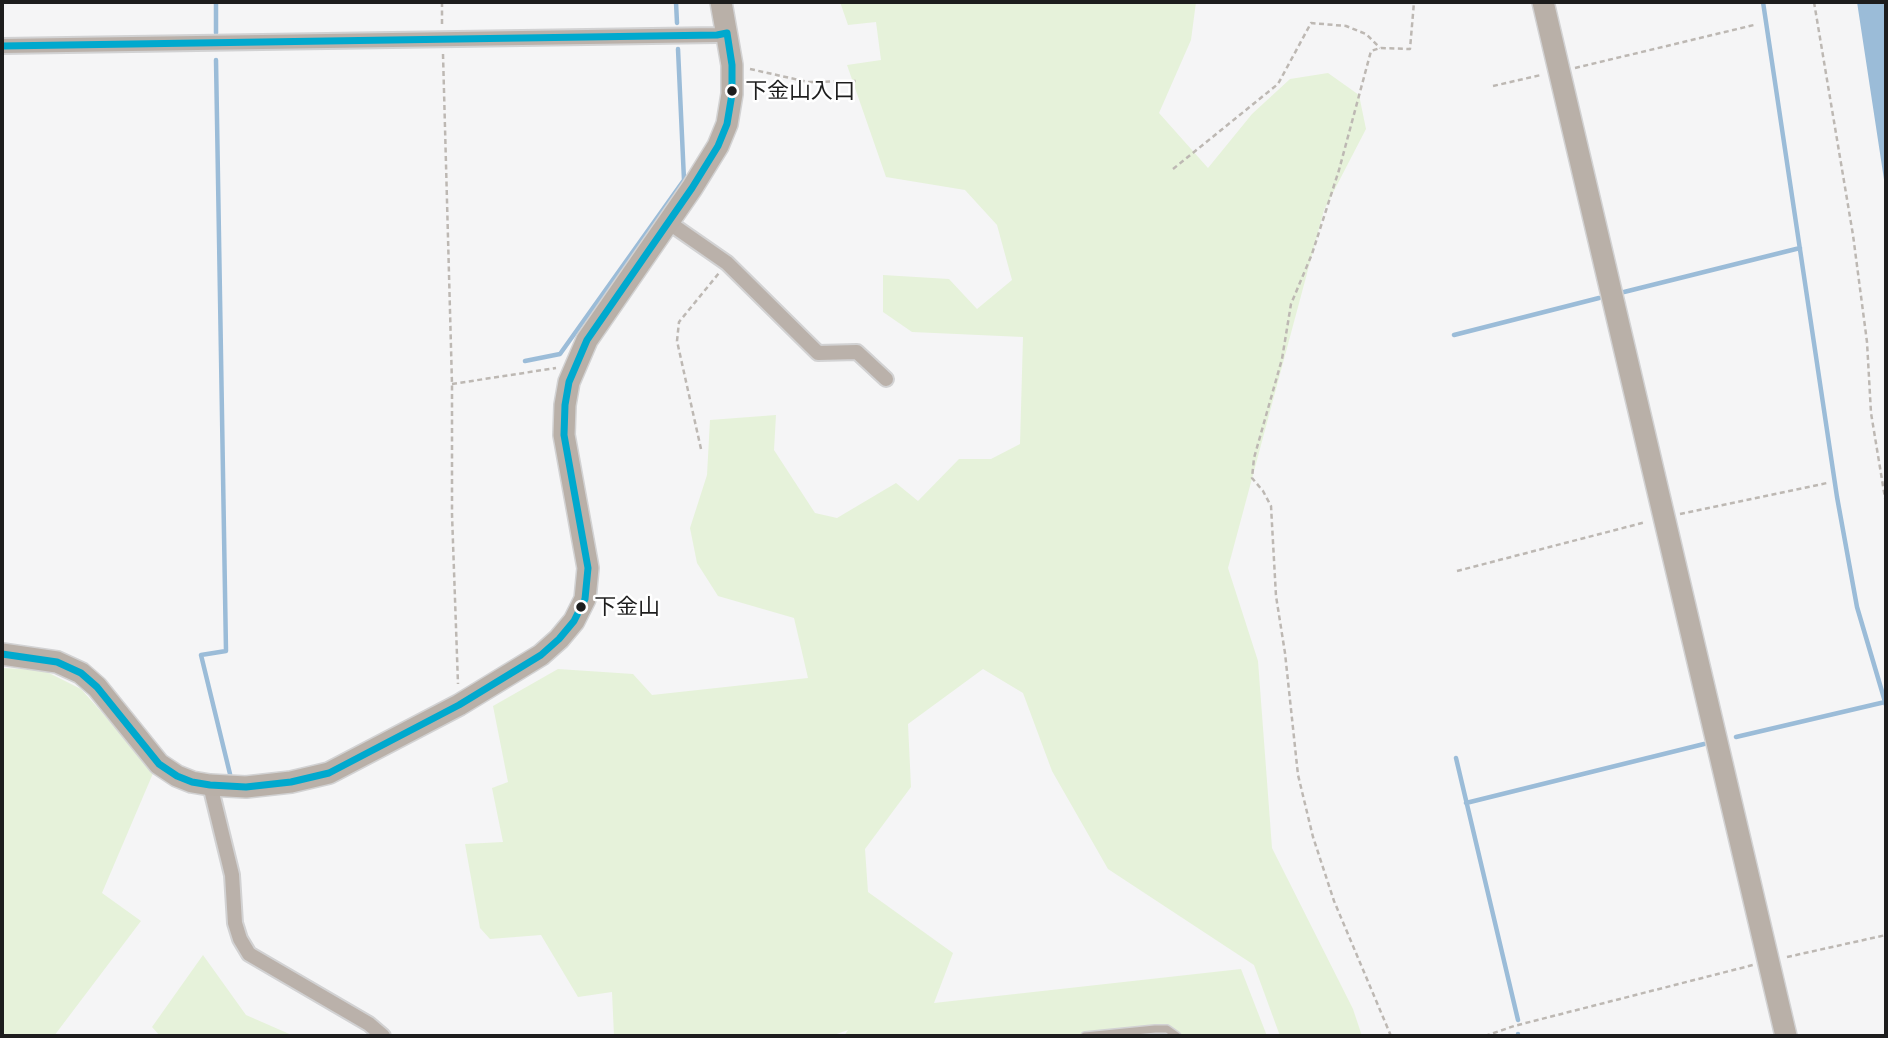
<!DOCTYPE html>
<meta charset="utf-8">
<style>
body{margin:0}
#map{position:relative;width:1888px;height:1038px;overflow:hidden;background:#f5f5f6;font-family:Mulish,sans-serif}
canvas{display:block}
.frame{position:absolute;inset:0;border:4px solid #1d1d1d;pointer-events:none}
</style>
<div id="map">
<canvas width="1888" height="1038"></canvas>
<div class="frame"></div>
</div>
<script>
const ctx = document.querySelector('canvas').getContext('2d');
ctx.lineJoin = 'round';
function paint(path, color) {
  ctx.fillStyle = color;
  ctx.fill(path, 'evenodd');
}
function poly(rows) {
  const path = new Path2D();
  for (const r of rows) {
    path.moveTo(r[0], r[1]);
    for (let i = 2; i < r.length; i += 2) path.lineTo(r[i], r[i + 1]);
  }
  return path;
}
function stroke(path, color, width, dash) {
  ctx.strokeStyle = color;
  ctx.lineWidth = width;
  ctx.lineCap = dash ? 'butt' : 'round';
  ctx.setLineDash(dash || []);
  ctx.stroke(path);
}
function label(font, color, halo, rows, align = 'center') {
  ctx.font = font + ' Mulish,"Noto Sans JP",sans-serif';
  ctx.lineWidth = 5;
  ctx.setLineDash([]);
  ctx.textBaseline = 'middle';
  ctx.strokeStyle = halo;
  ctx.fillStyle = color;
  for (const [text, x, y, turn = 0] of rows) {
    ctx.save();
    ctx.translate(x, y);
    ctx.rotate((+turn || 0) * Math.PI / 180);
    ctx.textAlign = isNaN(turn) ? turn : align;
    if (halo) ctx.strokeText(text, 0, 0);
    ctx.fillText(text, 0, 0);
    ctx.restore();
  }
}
paint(poly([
 [840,2,1196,2,1191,40,1159,113,1208,168,1252,114,1290,79,1328,73,1359,95,1366,129,1324,210,1228,568,1258,661,1272,848,1353,1009,1362,1036,1280,1036,1254,965,1108,869,1052,771,1023,693,983,669,908,724,911,787,865,849,868,892,953,953,934,1003,1241,969,1267,1036,844,1036,848,1030,831,1036,614,1036,612,992,578,997,541,935,490,939,480,928,465,844,503,842,492,788,508,782,493,706,558,669,633,674,652,695,808,678,794,618,718,596,697,563,690,528,707,475,710,420,776,415,774,450,815,513,837,518,896,483,918,501,959,459,991,459,1020,444,1023,337,912,332,883,312,883,275,949,279,977,309,1012,280,997,225,965,190,886,177,847,65,881,60,876,22,848,25],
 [2,668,43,670,81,689,154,771,102,893,141,921,54,1036,2,1036],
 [203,955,246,1015,294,1036,160,1036,152,1027]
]), '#e6f2da');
paint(poly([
 [1857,2,1886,2,1886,193,1883,173]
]), '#9bbcd8');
stroke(poly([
 [216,2,216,33],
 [676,2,677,23],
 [1763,2,1837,497,1857,607,1886,705],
 [216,60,226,651,201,655,230,774],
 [1624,292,1800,248],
 [1454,335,1599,298],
 [525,361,560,354,684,180,678,49],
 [1736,737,1885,702],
 [1456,758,1518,1020],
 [1466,803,1704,744],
 [1518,1034,1518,1036]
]), '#9bbcd8', 4.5);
const lane = poly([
 [1085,1036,1155,1029,1167,1029,1177,1036]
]);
const street = poly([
 [2,46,717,35,727,33],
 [668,222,727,263,818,353,857,352,886,379],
 [210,785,232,875,235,923,240,939,249,954,369,1024,383,1036]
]);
const secondary = poly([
 [1543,2,1786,1036],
 [2,654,57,662,81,673,97,687,159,764,177,776,192,782,210,785,246,787,291,782,329,773,459,705,541,655,559,639,574,621,585,599,588,568,564,435,565,405,569,382,587,340,692,188,718,146,727,124,732,94,732,65,721,2]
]);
stroke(lane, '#d2d2d3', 10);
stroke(street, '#d2d2d3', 18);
stroke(secondary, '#d2d2d3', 24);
stroke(poly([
 [442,2,442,26],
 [1814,2,1853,235,1867,342,1871,413,1886,504],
 [443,54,452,384,452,514,458,684],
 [1575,68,1754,25],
 [750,69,808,82,858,81],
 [1493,86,1541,75],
 [1173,169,1278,84,1311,23,1346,26,1366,34,1380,48],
 [452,384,556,368],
 [701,449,677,341,679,322,719,273],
 [1680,514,1827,483],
 [1457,571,1646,522],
 [1787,957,1886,935],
 [1391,1036,1334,901,1313,837,1298,775,1285,653,1276,596,1271,506,1263,491,1252,478,1254,458,1282,359,1291,304,1312,254,1339,170,1371,51,1380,48,1410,49,1414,2],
 [1485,1036,1514,1026,1753,965]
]), '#bdb8b3', 2.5, [5, 3.5]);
stroke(lane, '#bab1aa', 7);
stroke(street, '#bab1aa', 14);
stroke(secondary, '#b9b0a8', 21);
stroke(poly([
 [2,46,717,35,727,33],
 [2,654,57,662,81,673,97,687,159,764,177,776,192,782,210,785,246,787,291,782,329,773,459,705,541,655,559,639,574,621,585,599,588,568,564,435,565,405,569,382,587,340,692,188,718,146,727,124,732,94,732,65,727,33]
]), '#00a9ce', 7);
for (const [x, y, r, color] of [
 [732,91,6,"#1d1d1d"],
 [581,607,6,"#1d1d1d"]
]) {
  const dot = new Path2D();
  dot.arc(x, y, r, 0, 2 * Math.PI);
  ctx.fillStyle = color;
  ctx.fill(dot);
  stroke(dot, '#fff', 2.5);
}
label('22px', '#1d1d1d', '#fff', [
 ["下金山入口",745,91],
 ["下金山",594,607]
], 'left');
</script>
